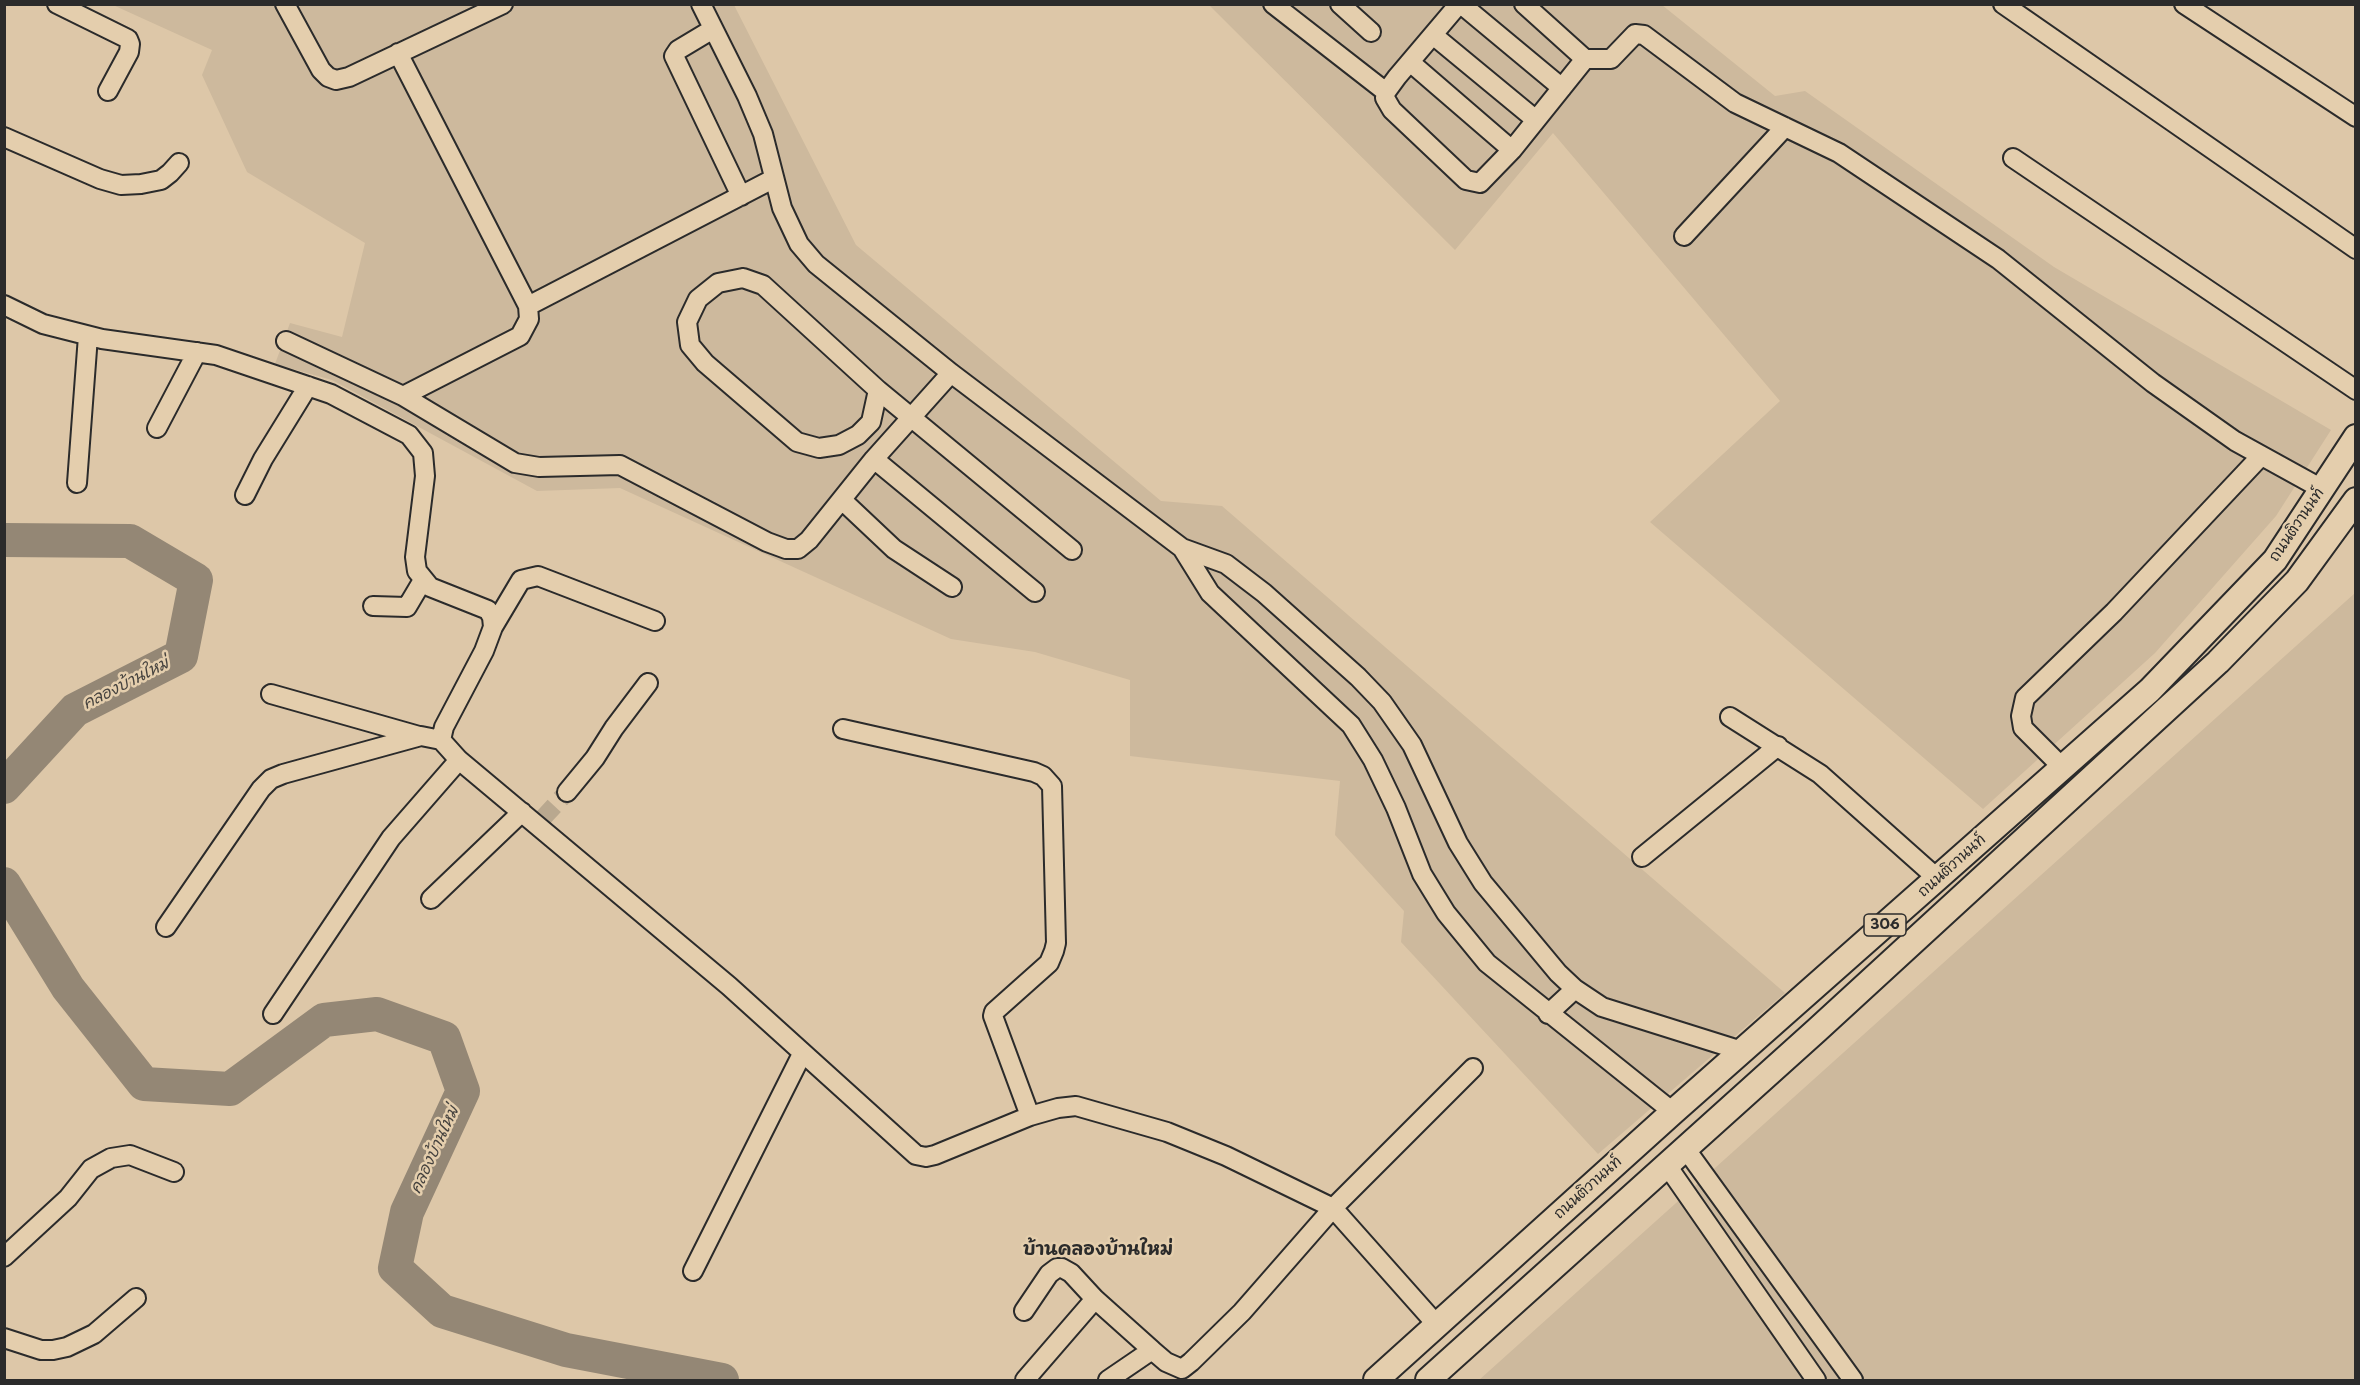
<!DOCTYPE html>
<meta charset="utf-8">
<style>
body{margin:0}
#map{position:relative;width:2360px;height:1385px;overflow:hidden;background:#ddc7a8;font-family:"Playpen Sans",sans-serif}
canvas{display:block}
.frame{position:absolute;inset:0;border:6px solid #2b2b2b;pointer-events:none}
</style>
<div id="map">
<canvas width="2360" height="1385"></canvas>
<div class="frame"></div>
</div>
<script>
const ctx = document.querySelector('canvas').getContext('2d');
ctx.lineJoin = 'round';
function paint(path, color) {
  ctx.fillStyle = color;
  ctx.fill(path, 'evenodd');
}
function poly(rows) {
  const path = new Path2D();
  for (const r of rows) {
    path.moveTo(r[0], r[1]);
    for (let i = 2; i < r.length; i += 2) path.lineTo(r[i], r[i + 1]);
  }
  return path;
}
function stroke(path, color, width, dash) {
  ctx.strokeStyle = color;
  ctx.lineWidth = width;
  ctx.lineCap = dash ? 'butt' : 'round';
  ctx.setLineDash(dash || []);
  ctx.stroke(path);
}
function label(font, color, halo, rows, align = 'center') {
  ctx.font = font + ' "Playpen Sans","Playpen Sans Thai",sans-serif';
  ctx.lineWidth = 5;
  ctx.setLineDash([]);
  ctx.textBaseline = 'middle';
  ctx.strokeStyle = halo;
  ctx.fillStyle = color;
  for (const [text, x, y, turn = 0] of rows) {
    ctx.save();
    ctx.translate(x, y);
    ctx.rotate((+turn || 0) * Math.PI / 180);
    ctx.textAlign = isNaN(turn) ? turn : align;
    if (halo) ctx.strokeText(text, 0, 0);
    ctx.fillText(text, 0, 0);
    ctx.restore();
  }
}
paint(poly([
 [113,5,734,5,856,245,1161,501,1222,506,1785,993,1598,1154,1401,942,1404,911,1335,835,1340,781,1130,756,1130,680,1035,652,951,639,620,488,537,491,332,380,275,364,290,323,342,337,365,243,247,172,202,75,212,50],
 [1209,5,1662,5,1775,96,1805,91,2054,267,2331,430,2276,516,2155,653,1983,809,1650,522,1780,401,1553,133,1455,250],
 [2355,593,2355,1380,1479,1380]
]), '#cdb99d');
stroke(poly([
 [4,540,130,541,196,580,181,656,75,710,4,787],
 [4,884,68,988,144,1084,230,1089,324,1020,377,1014,444,1038,463,1091,407,1212,395,1268,442,1311,566,1350,722,1380]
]), '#948775', 34);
stroke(poly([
 [542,819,567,792]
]), '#b9a88f', 18, [18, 9]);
const minor = poly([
 [57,4,128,39,130,44,129,52,108,91],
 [285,4,321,70,328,77,336,80,349,77,503,4],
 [701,4,747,96,763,134,782,208,799,244,816,264,951,373,1182,548,1226,564,1264,593,1358,677,1382,702,1412,745,1458,843,1483,883,1558,973,1575,989,1602,1007,1742,1051],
 [1273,4,1386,92],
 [1340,4,1371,32],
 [1459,4,1397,77,1386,92,1385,98,1392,110,1466,180,1480,183,1512,150,1585,59],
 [1461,4,1562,88],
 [1524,4,1585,59,1611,59,1635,34,1644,35,1735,103,1839,153,1998,259,2153,383,2235,441,2322,489],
 [2003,4,2356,249],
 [2184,4,2356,117],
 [713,29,678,50,674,56,741,196],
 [1433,35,1536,120],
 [398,53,528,306,529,319,520,336,403,396],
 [1410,62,1512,150],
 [4,137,100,179,121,185,141,184,161,180,170,173,179,163],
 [2013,158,2356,390],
 [1684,236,1785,127],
 [743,278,763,285,878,390,871,422,858,435,839,445,819,448,797,442,705,363,690,345,687,322,698,299,718,283,743,278],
 [4,305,43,324,102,339,216,355,331,394,409,435,423,453,425,476,415,557,417,571,430,587,488,610,492,617,493,627,484,651,444,727,441,740,459,760,729,986,916,1155,926,1157,935,1155,1030,1116,1058,1108,1076,1106,1167,1132,1226,1156,1333,1208,1437,1325],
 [528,306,773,179],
 [286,341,403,396,515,463,539,467,620,465,767,542,786,549,798,549,809,540,874,459,951,373],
 [878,390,1072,550],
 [157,428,197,352],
 [874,459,1035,592],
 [77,483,88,336],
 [245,495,263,459,308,386],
 [842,500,894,549,952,587],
 [1182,548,1210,593,1351,725,1373,760,1396,808,1422,874,1446,913,1487,963,1673,1112],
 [373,606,407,607,423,580],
 [493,627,521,580,538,576,655,621],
 [271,694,419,736],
 [1730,717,1820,774,1938,879],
 [843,729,1034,772,1043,776,1052,786,1056,943,1054,951,1049,963,994,1012,993,1016,1030,1116],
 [2063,768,2023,728,2021,716,2025,698,2114,612,2261,456],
 [567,792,595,758,614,728,648,683],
 [1642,857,1778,746],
 [431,899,522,812],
 [166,927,261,789,271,779,283,774,421,736,441,740],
 [273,1014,391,838,459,760],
 [1548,1014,1575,989],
 [1685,1148,1853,1380],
 [1666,1164,1816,1380],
 [4,1257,68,1198,91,1169,111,1158,130,1155,174,1172],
 [693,1271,802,1054],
 [1024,1311,1049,1274,1057,1268,1062,1268,1071,1273,1095,1299,1152,1350],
 [4,1338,41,1350,53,1350,67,1347,94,1334,136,1298],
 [1025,1380,1095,1299],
 [1108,1380,1152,1350,1166,1362,1182,1369,1191,1362,1242,1312,1333,1208,1473,1068]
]);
const major = poly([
 [1376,1380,1673,1112,2150,690,2275,560,2356,437],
 [1428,1380,1817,1030,2218,662,2297,581,2356,500]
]);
stroke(minor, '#2b2b2b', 22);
stroke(major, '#2b2b2b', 28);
stroke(minor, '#e4cead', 18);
stroke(major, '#e4cead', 24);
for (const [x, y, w] of [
 [1885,925,42]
]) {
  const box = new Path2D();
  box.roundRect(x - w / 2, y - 11, w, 22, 4.5);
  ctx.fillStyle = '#e4cead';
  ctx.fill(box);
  stroke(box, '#2b2b2b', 1.5);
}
label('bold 14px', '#2b2b2b', null, [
 ["306",1885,925]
]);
label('15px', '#2b2b2b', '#e4cead', [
 ["ถนนติวานนท์",2297,525,-56],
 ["ถนนติวานนท์",1952,866,-42],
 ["ถนนติวานนท์",1588,1188,-42]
]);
label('italic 16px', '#45423e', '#e4cead', [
 ["คลองบ้านใหม่",126,684,-27],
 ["คลองบ้านใหม่",435,1150,-65]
]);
label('bold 18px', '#2b2b2b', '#e4cead', [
 ["บ้านคลองบ้านใหม่",1098,1250]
]);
</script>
